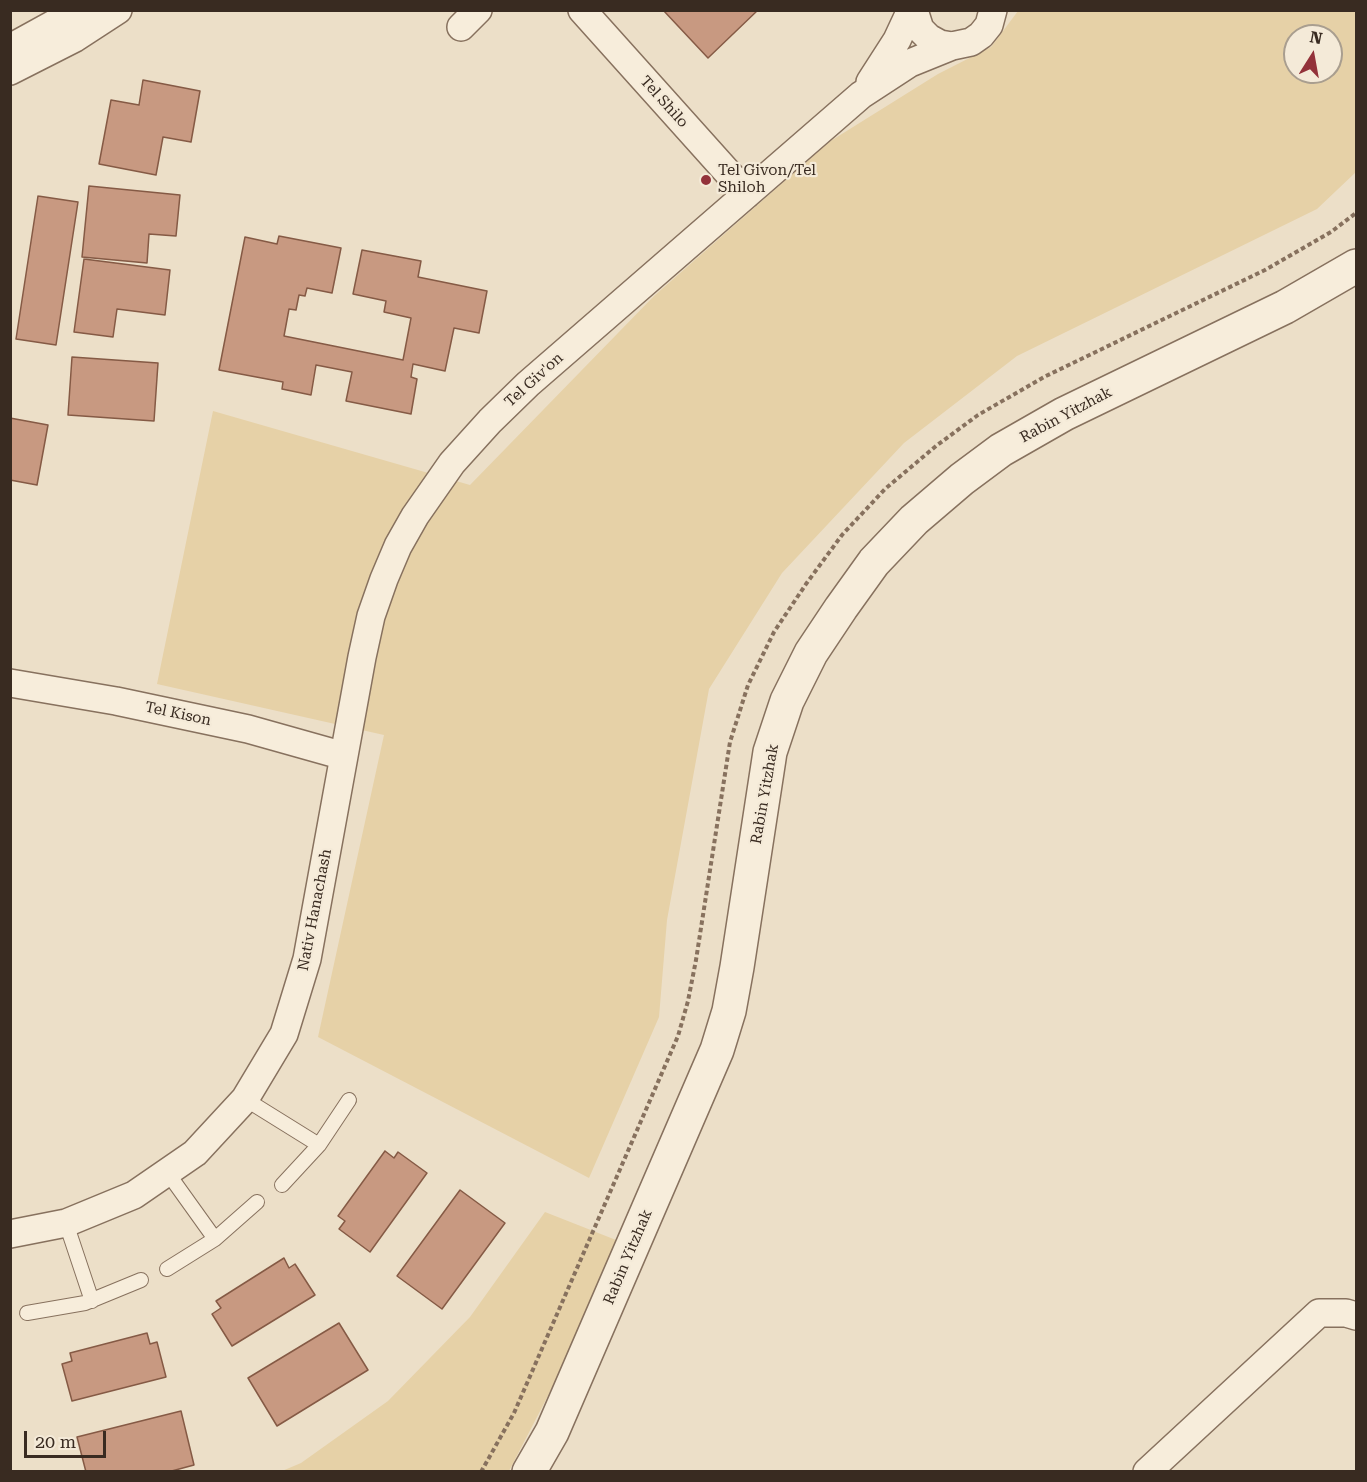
<!DOCTYPE html>
<style>
body{margin:0}
#map{position:relative;width:1367px;height:1482px;overflow:hidden;background:#ecdfc8;font-family:"Roboto Serif",serif}
canvas{display:block}
.frame{position:absolute;inset:0;border:12px solid #392b21;pointer-events:none}
.north{position:absolute;left:1283px;top:24px;width:60px;height:60px;box-sizing:border-box;background:#f4ead8;border:2px solid #a99e8f;border-radius:50%;rotate:11deg;font-size:16px;font-weight:700;line-height:24px;text-align:center;color:#392b21}
.north::after{content:'';display:block;margin:auto;width:21px;height:27px;background:#93323a;clip-path:polygon(50% 0,100% 100%,50% 72%,0 100%)}
.scale{position:absolute;left:24px;top:1431px;width:82px;height:27px;box-sizing:border-box;border:3px solid #392b21;border-top:0;padding-left:8px;font-size:18px;line-height:21px;white-space:nowrap;color:#392b21;-webkit-text-stroke:4px #f4ead8;paint-order:stroke}
</style>
<div id="map">
<canvas width="1367" height="1482"></canvas>
<div class="frame"></div>
<div class="north">N</div>
<div class="scale">20 m</div>
</div>
<script>
const ctx = document.querySelector('canvas').getContext('2d');
ctx.lineJoin = 'round';
function paint(path, color) { ctx.fillStyle = color; ctx.fill(path, 'evenodd'); }
const poly = rows => new Path2D(rows.map(r => 'M' + r).join(''));
function trace(path, color, width, dash) { ctx.strokeStyle = color; ctx.lineWidth = width; ctx.lineCap = dash ? 'butt' : 'round'; ctx.setLineDash(dash || []); ctx.stroke(path); }
function label(font, color, halo, rows, align = 'center') {
  ctx.font = font + ' "Roboto Serif",serif'; ctx.lineWidth = 4.5; ctx.setLineDash([]); ctx.textBaseline = 'middle'; ctx.strokeStyle = halo; ctx.fillStyle = color; for (const [text, x, y, turn = 0] of rows) {
    ctx.save(); ctx.translate(x, y); ctx.rotate((+turn || 0) * Math.PI / 180); ctx.textAlign = isNaN(turn) ? turn : align; if (halo) ctx.strokeText(text, 0, 0); ctx.fillText(text, 0, 0); ctx.restore();
  }
}
const sand = poly([
 [1018,11,1356,11,1356,172,1317,209,1017,356,904,443,782,573,709,689,667,920,659,1017,589,1178,318,1037,384,735,157,684,213,411,470,485,654,296,829,142,938,74,991,47],
 [1295,36,1331,36,1331,72,1295,72],
 [545,1212,616,1240,553,1386,509,1471,282,1471,301,1463,388,1401,470,1317]
]);
const building = poly([
 [663,10,758,10,708,58,663,10],
 [143,80,200,91,191,142,163,137,156,175,99,164,111,100,139,105,143,80],
 [89,186,180,195,176,236,149,234,147,263,82,257,89,186],
 [38,196,78,202,56,345,16,339,38,196],
 [279,236,341,248,332,293,307,288,305,296,299,295,296,310,289,309,284,336,403,360,411,318,384,312,386,301,353,294,362,250,421,261,418,277,487,291,479,333,454,328,445,371,413,364,411,377,417,379,411,414,346,401,352,372,316,365,311,395,282,389,283,382,219,370,245,237,277,244,279,236],
 [84,259,170,270,165,315,117,309,113,337,74,332,84,259],
 [72,357,158,363,154,421,68,415,72,357],
 [10,418,48,425,37,485,10,480,10,418],
 [385,1151,394,1158,398,1152,427,1173,370,1252,339,1229,345,1221,338,1216,385,1151],
 [460,1190,505,1223,442,1309,397,1276,460,1190],
 [284,1258,289,1268,295,1264,315,1295,232,1346,212,1314,221,1308,216,1301,284,1258],
 [339,1323,368,1370,277,1426,248,1378,339,1323],
 [147,1333,150,1344,157,1342,166,1377,72,1401,62,1364,72,1361,70,1353,147,1333],
 [181,1411,194,1465,168,1472,86,1472,77,1437,181,1411]
]);
const path = poly([
 [481,1472,514,1413,678,1036,688,1001,696,960,730,742,748,685,774,632,806,584,842,535,885,489,936,446,978,415,1044,377,1265,270,1331,232,1356,213]
]);
const service = poly([
 [245,1099,319,1145],
 [167,1172,215,1239],
 [282,1185,319,1145,349,1100],
 [66,1223,92,1301],
 [167,1269,215,1239,257,1202],
 [27,1313,85,1303,141,1280]
]);
const minor = poly([
 [582,10,747,194],
 [914,10,920,29,929,38,940,44,952,46,971,42,981,35,989,25,993,10],
 [461,27,478,10],
 [10,48,79,10],
 [10,71,75,38,118,10],
 [870,82,897,40,911,10],
 [10,683,116,701,248,729,344,756],
 [10,1234,66,1223,134,1195,195,1153,245,1099,284,1034,307,959,362,657,371,616,384,579,398,546,415,516,452,463,490,421,528,384,861,95,910,63,952,46],
 [1147,1472,1319,1313,1346,1313,1356,1316]
]);
const tertiary = poly([
 [529,1472,552,1432,717,1050,729,1011,737,967,770,752,787,701,811,653,841,608,874,562,914,520,962,479,1001,450,1064,414,1285,307,1356,266]
]);
const markers = [
 [706,180,6,"#93323a"]
];
const streetNames = [
 ["Tel Shilo",664,102,48],
 ["Tel Giv'on",534,380,-42],
 ["Rabin Yitzhak",1066,415,-28],
 ["Tel Kison",178,714,12],
 ["Rabin Yitzhak",765,794,-80],
 ["Nativ Hanachash",315,910,-79],
 ["Rabin Yitzhak",628,1257,-67]
];
const poiNames = [
 ["Tel Givon/Tel",718,171],
 ["Shiloh",718,188]
];
paint(sand, '#e6d1a7');
paint(building, '#c89981');
trace(building, '#855a45', 1.5);
trace(service, '#87715e', 16);
trace(minor, '#87715e', 30);
trace(tertiary, '#87715e', 36);
trace(path, '#87715e', 4, [4.5, 3]);
trace(service, '#f7eddb', 14);
trace(minor, '#f7eddb', 27);
trace(tertiary, '#f7eddb', 33);
for (const [x, y, r, color] of markers) { const dot = new Path2D(); dot.arc(x, y, r, 0, 2 * Math.PI); ctx.fillStyle = color; ctx.fill(dot); trace(dot, '#f4ead8', 2); }
label('15px', '#392b21', '#f4ead8', streetNames);
label('15px', '#392b21', '#f4ead8', poiNames, 'left');
</script>
